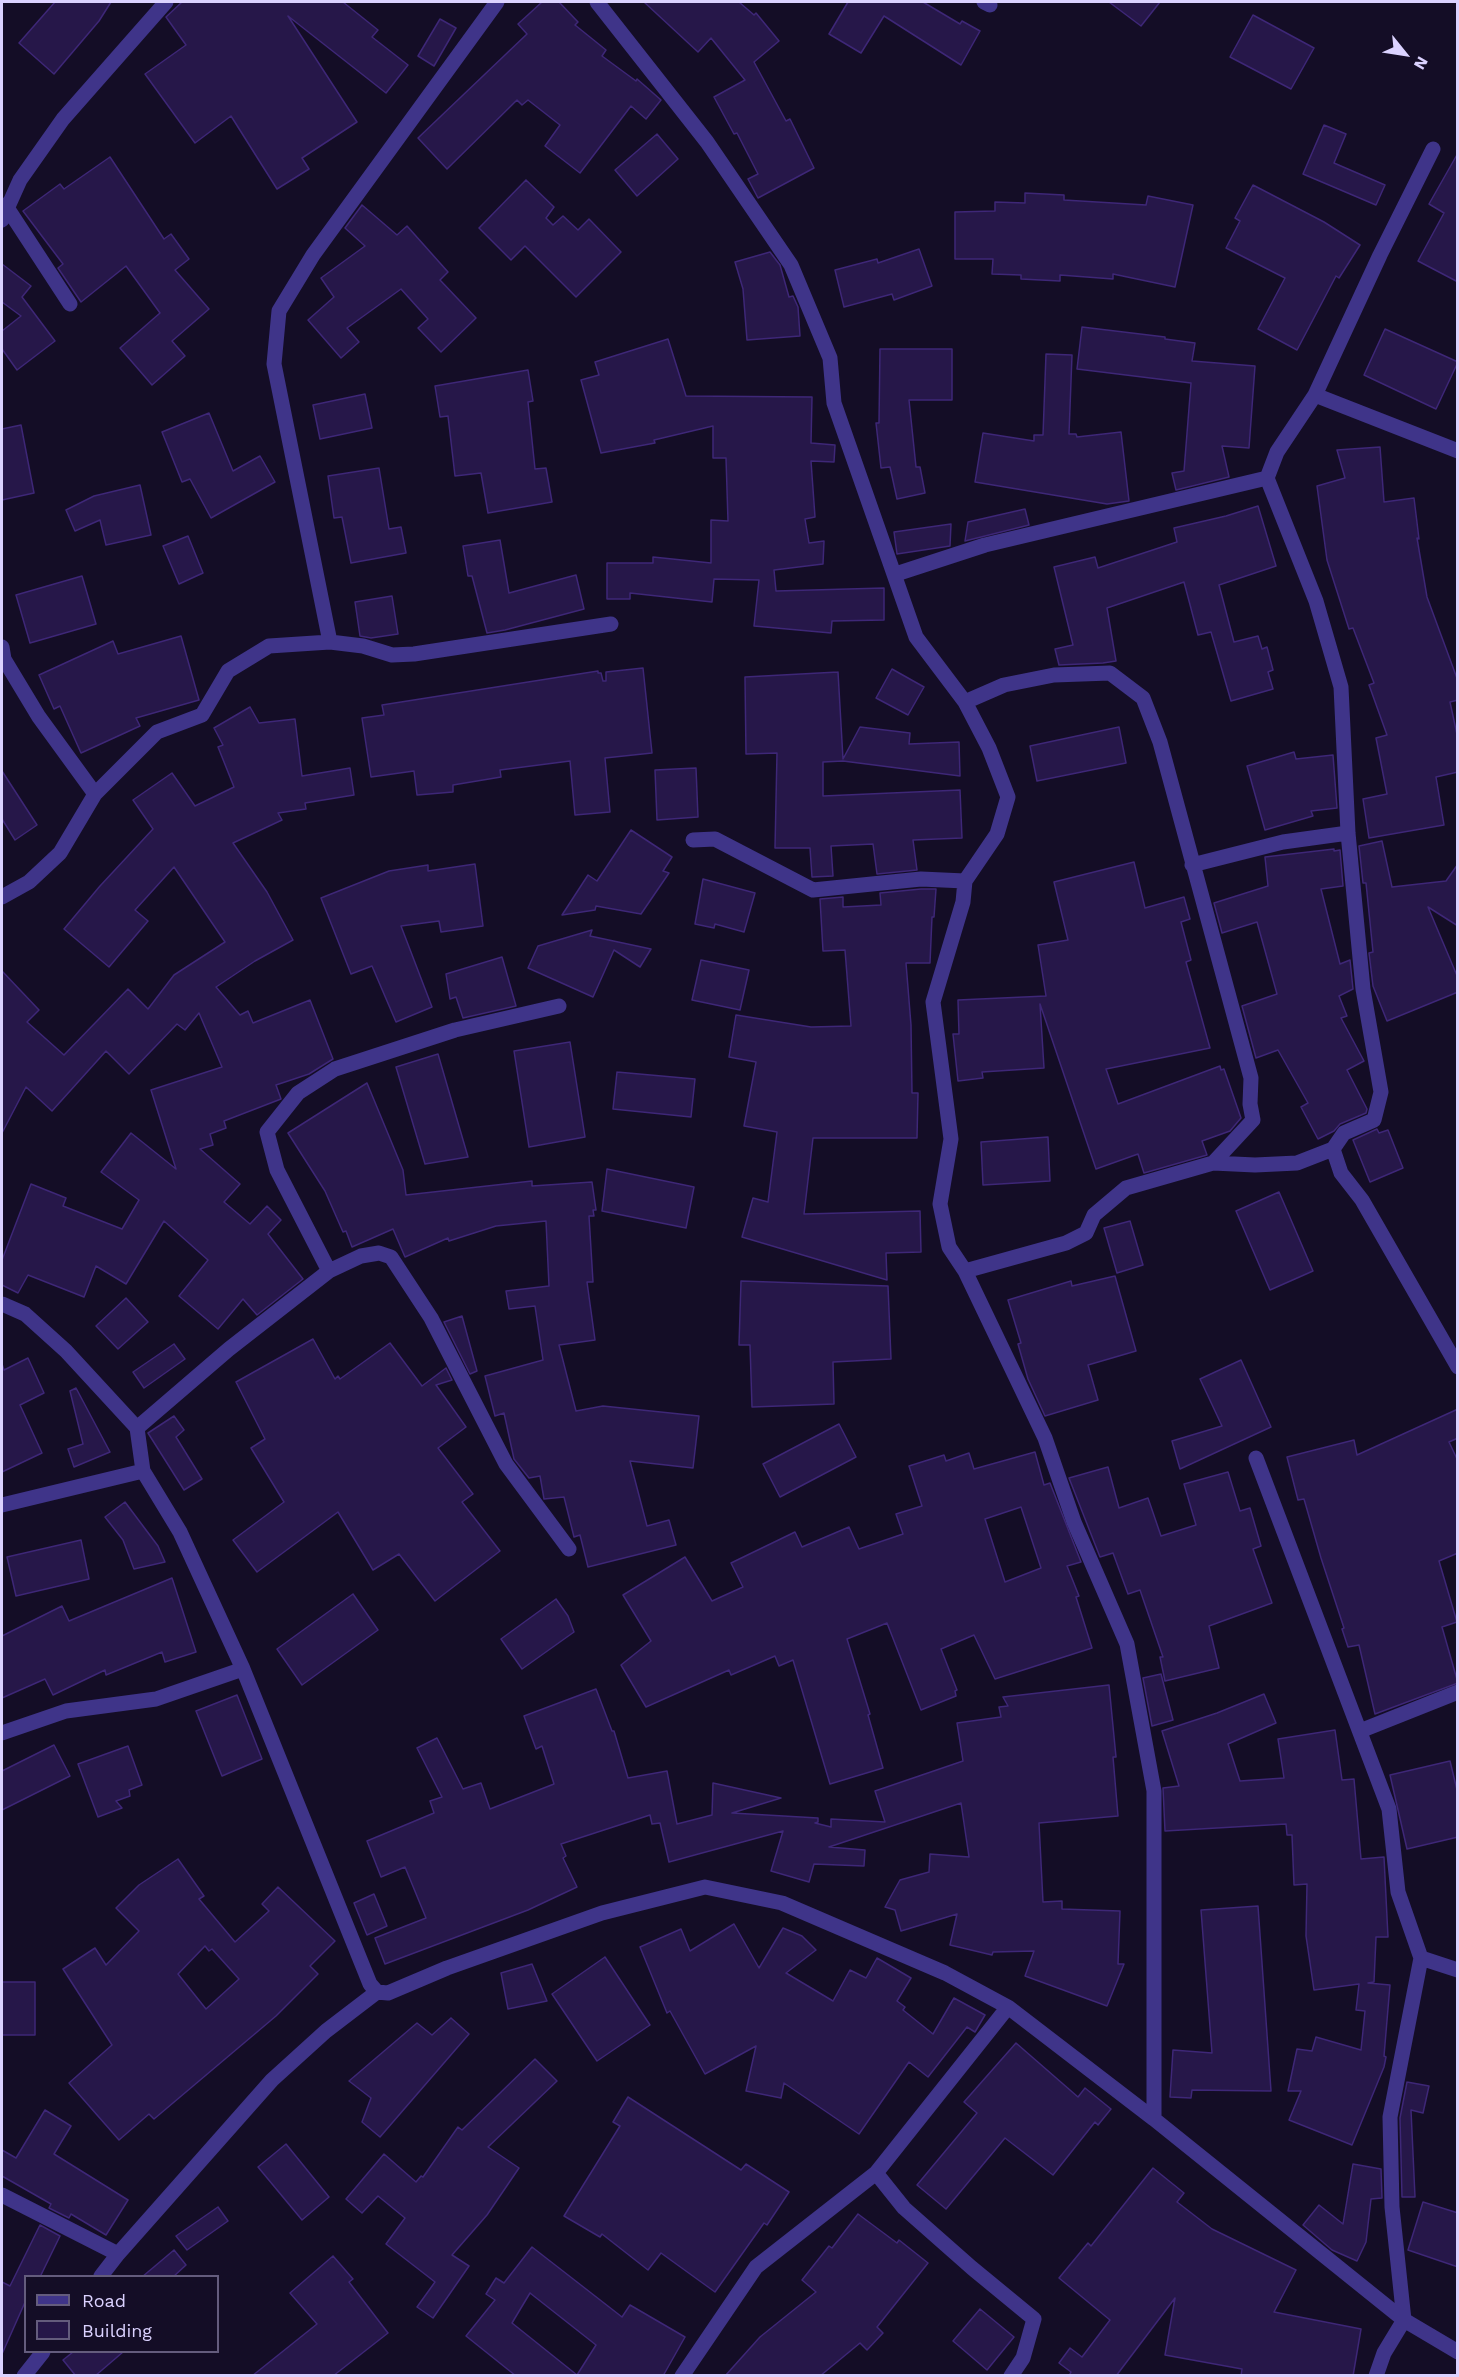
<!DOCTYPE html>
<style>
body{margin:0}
#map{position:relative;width:1459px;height:2377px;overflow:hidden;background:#140d26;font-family:"Work Sans",sans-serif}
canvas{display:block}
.frame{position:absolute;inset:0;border:3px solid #dbd2ff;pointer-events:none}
.legend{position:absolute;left:24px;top:2275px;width:195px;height:78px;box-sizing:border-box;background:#140d26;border:2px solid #645c7d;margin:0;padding:8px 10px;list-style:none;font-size:18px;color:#dbd2ff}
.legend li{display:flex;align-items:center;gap:12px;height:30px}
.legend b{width:30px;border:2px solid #645c7d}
.north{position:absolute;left:1375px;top:24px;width:60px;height:60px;-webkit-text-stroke:4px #140d26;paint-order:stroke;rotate:120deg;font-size:16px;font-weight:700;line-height:24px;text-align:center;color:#dbd2ff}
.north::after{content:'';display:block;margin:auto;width:21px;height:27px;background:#dbd2ff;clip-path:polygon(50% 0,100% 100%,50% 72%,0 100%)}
</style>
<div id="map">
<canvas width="1459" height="2377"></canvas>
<div class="frame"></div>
<ul class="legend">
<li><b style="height:8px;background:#3f3489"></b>Road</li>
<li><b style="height:16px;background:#261749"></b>Building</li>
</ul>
<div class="north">N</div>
</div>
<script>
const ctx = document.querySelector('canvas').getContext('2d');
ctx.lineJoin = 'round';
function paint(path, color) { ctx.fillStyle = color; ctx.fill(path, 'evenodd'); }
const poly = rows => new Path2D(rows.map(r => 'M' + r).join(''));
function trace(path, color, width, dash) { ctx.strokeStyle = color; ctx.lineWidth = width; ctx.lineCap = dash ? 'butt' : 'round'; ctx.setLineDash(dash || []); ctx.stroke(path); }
const building = poly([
 [55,2,111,2,99,21,54,74,19,43,55,2],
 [182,2,343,2,378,30,372,37,408,65,386,93,288,16,357,122,302,158,309,169,277,189,231,116,195,143,145,74,186,45,166,17,182,2],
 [542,2,559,2,578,22,575,25,606,50,602,56,636,81,637,79,661,100,646,119,631,106,580,173,545,146,560,125,528,100,522,105,517,100,447,169,418,138,527,34,518,24,542,2],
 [644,2,739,2,754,15,756,13,779,41,754,62,786,121,790,119,814,168,758,198,748,179,758,174,737,133,734,134,714,97,745,80,711,38,698,52,644,2],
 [848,2,923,2,960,24,962,21,980,31,961,65,884,16,861,53,829,34,848,2],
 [1109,2,1160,2,1141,26,1109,2],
 [1253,15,1314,48,1291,89,1230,57,1253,15],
 [440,19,456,28,434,66,418,56,440,19],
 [1324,125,1346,134,1334,163,1385,185,1376,205,1303,174,1324,125],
 [657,134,678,159,637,196,615,170,657,134],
 [1458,153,1458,282,1418,261,1444,213,1429,204,1458,153],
 [110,157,164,239,171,234,189,259,175,270,209,309,172,341,185,356,152,385,120,348,160,313,126,266,81,302,58,268,63,264,23,211,60,184,64,189,110,157],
 [526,180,554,207,546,218,553,225,563,216,578,230,589,219,621,252,576,297,525,246,511,260,479,228,526,180],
 [1253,185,1324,222,1360,245,1339,278,1336,276,1297,350,1258,329,1285,278,1226,248,1240,221,1235,218,1253,185],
 [1025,193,1064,195,1064,200,1146,205,1148,196,1193,205,1175,287,1113,274,1113,279,1060,275,1060,281,1021,279,1021,275,992,274,993,259,955,259,955,212,995,211,995,202,1025,203,1025,193],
 [362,205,397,235,407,226,448,272,440,280,476,318,441,352,418,328,428,319,401,289,347,328,359,342,341,358,308,320,334,297,321,278,365,246,345,228,362,205],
 [919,249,932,286,894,300,892,294,844,307,835,270,877,259,878,263,919,249],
 [770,252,780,265,789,297,793,296,798,307,800,336,747,340,743,289,735,262,770,252],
 [2,264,31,286,22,297,55,341,17,370,2,349,2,331,21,316,2,302,2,264],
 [1082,327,1165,337,1165,339,1195,343,1192,361,1255,366,1249,448,1222,446,1229,477,1176,490,1172,473,1184,471,1191,383,1077,369,1082,327],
 [1385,329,1458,362,1436,409,1364,375,1385,329],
 [668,339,686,396,812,397,811,443,835,445,834,462,811,461,815,517,805,519,809,543,824,541,823,564,774,570,776,591,884,588,884,620,832,621,831,633,754,626,759,580,714,579,712,602,630,593,630,599,607,599,607,563,653,563,653,557,711,563,711,520,728,521,726,458,713,458,713,426,654,440,655,443,601,453,581,380,599,375,595,362,668,339],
 [880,349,952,349,952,400,909,400,916,467,920,467,925,493,897,499,890,467,881,468,876,423,879,423,880,349],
 [1046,354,1072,355,1069,434,1076,434,1077,437,1121,432,1129,501,1107,504,975,482,983,433,1034,441,1034,435,1043,435,1046,354],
 [528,370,533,401,528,402,535,469,546,468,552,502,488,513,481,473,455,476,448,416,440,417,435,386,528,370],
 [365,394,372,428,320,439,313,405,365,394],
 [209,413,233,471,260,456,275,482,211,518,190,479,182,482,162,432,209,413],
 [21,425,34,493,2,500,2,429,21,425],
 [1380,447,1384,502,1414,498,1419,539,1417,538,1427,597,1458,681,1458,700,1450,702,1458,739,1458,772,1436,777,1444,825,1369,838,1363,799,1387,794,1376,738,1387,735,1369,685,1374,683,1353,628,1349,629,1327,560,1317,486,1345,478,1337,450,1380,447],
 [379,468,389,529,401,527,406,553,351,563,342,517,334,518,328,476,379,468],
 [140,485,151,535,106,545,100,520,75,531,66,510,94,496,140,485],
 [1258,506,1276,566,1219,585,1234,642,1258,636,1262,649,1267,647,1273,670,1268,672,1273,689,1231,701,1211,632,1198,635,1184,582,1107,608,1116,661,1103,663,1059,665,1055,649,1073,645,1054,567,1095,557,1098,568,1177,542,1174,528,1226,516,1258,506],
 [1025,509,1029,525,965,541,968,522,1025,509],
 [951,524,950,546,897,554,894,532,951,524],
 [188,536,203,573,179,584,163,546,188,536],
 [500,540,509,593,576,575,584,609,505,630,487,633,472,576,468,576,463,546,500,540],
 [82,576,96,624,30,643,16,595,82,576],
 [392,596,398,634,371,638,360,636,355,602,392,596],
 [181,636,199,700,136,718,140,726,81,753,60,706,54,709,39,675,113,641,118,654,181,636],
 [643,668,652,753,605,758,610,812,575,815,570,761,500,770,501,777,453,785,453,792,417,795,414,771,371,777,362,718,384,715,382,705,598,671,598,673,601,673,603,681,606,681,606,672,643,668],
 [892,669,924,687,908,715,876,698,892,669],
 [838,672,843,759,860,727,910,733,909,744,959,742,960,776,843,761,823,762,823,796,960,790,962,838,913,840,917,870,877,874,873,844,831,846,833,876,812,877,810,848,775,848,777,753,746,754,745,677,838,672],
 [250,707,259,723,295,719,302,776,350,768,354,795,305,803,306,809,278,813,282,820,233,843,267,892,293,940,255,961,216,987,240,1015,248,1011,253,1023,310,1000,333,1059,309,1074,276,1085,281,1099,224,1121,226,1128,210,1134,213,1145,200,1149,240,1184,224,1202,250,1224,267,1206,281,1220,268,1234,303,1279,257,1315,243,1299,218,1329,179,1296,208,1260,164,1221,126,1284,96,1266,84,1297,28,1275,18,1293,2,1285,2,1260,31,1184,66,1198,63,1206,122,1229,139,1200,101,1172,131,1133,176,1169,151,1090,222,1067,199,1013,185,1030,177,1024,129,1074,106,1051,52,1111,26,1087,2,1133,2,971,39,1010,27,1022,64,1055,128,989,148,1009,174,975,225,942,174,867,135,910,148,921,109,967,64,929,100,886,153,829,133,800,172,773,195,806,234,787,218,747,223,745,214,728,250,707],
 [1119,727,1126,763,1037,781,1030,746,1119,727],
 [1294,752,1296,759,1333,755,1337,808,1311,811,1313,816,1265,830,1247,766,1294,752],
 [696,768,698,817,657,820,655,770,696,768],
 [2,771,37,825,15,840,2,819,2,771],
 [631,830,672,857,663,871,669,873,641,914,596,906,595,910,562,915,588,875,597,881,631,830],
 [1382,841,1392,887,1446,881,1458,864,1458,926,1428,907,1458,978,1458,992,1387,1021,1373,986,1369,953,1373,952,1366,883,1363,883,1359,846,1382,841],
 [1334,849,1334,851,1340,850,1343,886,1321,889,1340,964,1350,960,1353,989,1339,996,1347,1016,1341,1018,1364,1061,1347,1070,1367,1109,1366,1113,1340,1124,1334,1131,1318,1139,1301,1107,1308,1103,1278,1050,1256,1058,1242,1006,1277,994,1257,922,1222,933,1214,903,1268,886,1265,857,1334,849],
 [1134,862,1145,908,1184,897,1190,919,1181,922,1191,960,1186,962,1210,1048,1106,1069,1118,1104,1220,1066,1221,1070,1224,1069,1241,1118,1230,1131,1202,1141,1207,1155,1144,1173,1138,1154,1096,1169,1040,1004,1044,1068,982,1072,983,1078,958,1081,953,1034,959,1034,958,1000,1046,996,1038,945,1068,940,1054,882,1134,862],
 [475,864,483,926,441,932,439,921,401,926,432,1007,396,1022,372,966,351,974,321,898,389,871,428,865,428,871,475,864],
 [703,879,755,893,744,932,715,924,714,928,695,924,703,879],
 [921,889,936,889,934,917,932,917,930,963,906,963,911,1025,912,1093,918,1093,917,1138,813,1138,804,1214,920,1211,921,1252,886,1253,887,1280,742,1237,753,1198,768,1202,777,1132,744,1126,756,1062,729,1057,736,1015,811,1027,851,1026,845,950,823,951,820,899,843,897,843,907,881,905,880,893,921,889],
 [592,930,590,936,651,949,640,967,614,950,593,997,528,968,538,946,592,930],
 [502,957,516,1006,463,1018,456,997,450,999,446,974,502,957],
 [701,960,749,970,740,1010,692,1000,701,960],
 [570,1042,585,1137,529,1147,514,1051,570,1042],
 [438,1054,468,1157,425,1164,396,1067,438,1054],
 [617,1072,695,1079,691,1117,613,1109,617,1072],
 [367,1083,403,1170,406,1195,532,1181,532,1186,592,1182,596,1210,593,1210,594,1216,589,1216,593,1282,587,1282,595,1340,559,1345,576,1411,603,1406,699,1416,693,1468,630,1461,647,1526,669,1520,676,1545,588,1567,580,1535,574,1537,564,1497,544,1499,540,1476,529,1478,514,1459,504,1413,495,1416,485,1376,543,1360,535,1306,509,1309,506,1291,549,1286,546,1221,496,1226,449,1241,448,1238,405,1257,393,1229,352,1247,346,1231,343,1232,325,1191,288,1133,367,1083],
 [1377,1129,1379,1133,1388,1130,1403,1168,1370,1182,1353,1140,1377,1129],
 [1048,1137,1050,1181,983,1185,981,1142,1048,1137],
 [607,1169,694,1187,686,1228,602,1211,607,1169],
 [1279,1192,1313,1271,1270,1290,1236,1211,1279,1192],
 [1130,1221,1143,1265,1117,1273,1104,1228,1130,1221],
 [1115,1276,1136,1351,1088,1365,1098,1400,1045,1416,1028,1379,1018,1344,1021,1343,1008,1300,1071,1281,1072,1286,1115,1276],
 [741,1281,888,1286,891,1359,833,1362,834,1404,752,1407,750,1345,739,1345,741,1281],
 [126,1298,148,1322,118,1349,96,1326,126,1298],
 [462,1316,477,1371,470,1374,444,1322,462,1316],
 [313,1339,335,1379,338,1376,340,1379,390,1343,422,1386,446,1368,452,1380,436,1385,466,1427,438,1448,473,1494,462,1502,500,1551,435,1601,399,1554,373,1570,338,1512,257,1572,233,1540,284,1502,251,1448,265,1439,236,1382,313,1339],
 [174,1344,185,1359,144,1388,133,1372,174,1344],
 [28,1358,44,1393,20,1405,42,1453,2,1472,2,1364,4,1370,28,1358],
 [1241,1360,1271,1427,1180,1469,1172,1441,1222,1426,1200,1379,1241,1360],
 [76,1388,110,1452,74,1467,68,1449,83,1444,70,1391,76,1388],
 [1458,1409,1458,1438,1449,1442,1458,1461,1458,1553,1439,1561,1457,1622,1442,1627,1458,1683,1375,1714,1359,1645,1348,1647,1342,1629,1344,1628,1321,1558,1304,1499,1298,1500,1287,1457,1354,1440,1357,1455,1458,1409],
 [174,1416,184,1430,176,1437,202,1479,184,1490,148,1433,174,1416],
 [839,1424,856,1457,780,1497,763,1464,839,1424],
 [1035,1452,1044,1485,1050,1483,1081,1562,1067,1566,1079,1596,1076,1597,1092,1648,995,1679,974,1635,941,1649,957,1690,955,1691,956,1696,921,1710,887,1623,847,1639,870,1714,868,1715,883,1768,830,1784,793,1660,779,1666,775,1656,731,1675,729,1670,646,1707,621,1665,651,1641,623,1595,685,1557,712,1601,743,1587,731,1563,795,1532,802,1547,849,1527,859,1549,903,1534,896,1514,922,1506,909,1466,944,1455,946,1461,969,1453,974,1469,1035,1452],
 [1021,1507,1041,1568,1005,1582,985,1519,1021,1507],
 [1108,1467,1119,1508,1148,1498,1161,1536,1196,1525,1184,1484,1228,1472,1240,1511,1250,1508,1261,1546,1253,1549,1272,1603,1209,1626,1219,1668,1165,1681,1160,1657,1163,1657,1140,1590,1128,1594,1113,1553,1100,1557,1069,1478,1108,1467],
 [125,1502,158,1546,165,1562,134,1569,123,1540,105,1517,125,1502],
 [81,1540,89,1579,16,1596,7,1557,81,1540],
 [172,1578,196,1652,165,1662,162,1652,106,1675,105,1670,53,1695,45,1679,2,1698,2,1636,62,1606,69,1621,172,1578],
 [353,1594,378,1630,302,1685,277,1649,353,1594],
 [556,1599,568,1616,574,1632,522,1669,501,1639,556,1599],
 [1161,1674,1173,1720,1152,1726,1143,1678,1161,1674],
 [1109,1685,1116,1757,1113,1757,1118,1816,1039,1823,1043,1902,1062,1901,1062,1909,1120,1911,1118,1964,1124,1964,1107,2006,1025,1976,1034,1951,993,1952,992,1955,950,1945,957,1914,901,1931,895,1910,885,1907,900,1880,929,1872,930,1854,969,1857,961,1803,829,1847,865,1850,864,1866,814,1864,809,1882,771,1871,783,1831,669,1862,660,1823,652,1824,650,1815,561,1844,566,1856,563,1858,577,1887,528,1910,385,1964,375,1938,426,1918,405,1867,381,1877,367,1841,434,1813,430,1801,442,1797,417,1748,437,1738,463,1789,481,1783,490,1809,554,1784,542,1746,536,1749,524,1716,596,1689,612,1731,614,1731,628,1778,667,1771,677,1824,712,1815,713,1783,781,1798,732,1813,818,1818,818,1822,815,1823,831,1827,831,1819,885,1822,875,1791,963,1761,957,1723,1001,1717,999,1707,1008,1706,1003,1697,1109,1685],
 [1264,1694,1276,1723,1228,1744,1240,1781,1284,1778,1278,1739,1335,1730,1342,1780,1354,1779,1361,1859,1384,1857,1388,1937,1376,1937,1374,1982,1368,1983,1390,1985,1384,2056,1386,2057,1384,2067,1352,2145,1289,2120,1301,2091,1288,2091,1297,2049,1312,2051,1316,2037,1361,2050,1365,2011,1356,2010,1359,1984,1314,1990,1306,1936,1307,1884,1294,1885,1292,1835,1287,1835,1286,1824,1165,1831,1163,1788,1179,1786,1162,1731,1217,1713,1264,1694],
 [237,1695,262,1759,222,1776,196,1711,237,1695],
 [54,1745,70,1776,2,1810,2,1771,54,1745],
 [128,1746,142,1785,129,1790,130,1796,116,1801,122,1808,98,1817,78,1764,128,1746],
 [1450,1761,1458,1794,1458,1837,1407,1849,1390,1775,1450,1761],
 [178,1859,204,1896,199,1899,235,1942,269,1911,262,1904,278,1887,335,1941,310,1966,318,1974,276,2016,154,2119,149,2114,119,2140,69,2083,112,2045,63,1969,95,1948,106,1965,139,1931,116,1908,139,1885,178,1859],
 [205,1946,209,1951,212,1949,239,1979,206,2009,178,1974,205,1946],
 [374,1894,387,1926,367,1935,354,1903,374,1894],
 [1258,1906,1271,2091,1192,2090,1191,2098,1170,2097,1173,2050,1212,2053,1201,1910,1258,1906],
 [734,1924,759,1968,783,1928,802,1936,816,1950,786,1973,833,2001,850,1970,866,1978,877,1958,911,1978,897,2001,905,2007,903,2010,933,2034,954,1998,985,2015,975,2032,967,2027,928,2077,909,2062,859,2134,784,2083,781,2098,746,2091,756,2046,705,2074,670,2011,667,2013,640,1947,681,1929,690,1951,734,1924],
 [605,1957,650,2025,597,2061,552,1994,605,1957],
 [532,1964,547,2001,508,2009,501,1973,532,1964],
 [2,1982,35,1982,35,2035,2,2035,2,1982],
 [451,2018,469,2034,380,2137,362,2122,371,2098,349,2081,417,2023,432,2035,451,2018],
 [1016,2043,1078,2097,1085,2088,1111,2109,1098,2125,1095,2122,1053,2175,1005,2138,946,2209,917,2185,977,2113,964,2102,1016,2043],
 [535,2059,557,2081,488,2147,519,2168,487,2215,452,2255,469,2266,433,2318,417,2307,435,2282,386,2244,405,2218,378,2196,362,2213,346,2199,384,2154,416,2182,421,2176,423,2177,458,2127,462,2130,535,2059],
 [1407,2082,1429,2086,1423,2113,1411,2110,1415,2197,1402,2197,1400,2118,1407,2082],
 [628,2097,741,2170,746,2164,789,2192,767,2225,764,2223,715,2292,661,2253,648,2270,602,2234,600,2237,564,2216,620,2126,613,2122,628,2097],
 [45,2110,71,2126,54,2154,128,2200,106,2235,71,2214,69,2218,49,2208,51,2204,2,2176,2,2150,16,2158,45,2110],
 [286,2144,329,2197,302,2220,258,2167,286,2144],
 [1353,2164,1381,2169,1382,2198,1371,2199,1366,2242,1357,2261,1332,2250,1303,2225,1319,2205,1343,2224,1353,2164],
 [1153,2168,1184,2193,1177,2202,1212,2229,1296,2270,1274,2312,1361,2329,1353,2376,1241,2376,1242,2369,1165,2355,1175,2298,1116,2376,1069,2376,1071,2372,1059,2363,1070,2348,1082,2357,1110,2320,1059,2278,1088,2243,1091,2246,1153,2168],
 [1423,2202,1458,2213,1458,2267,1408,2250,1423,2202],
 [218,2207,228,2221,187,2250,176,2236,218,2207],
 [858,2214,897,2243,899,2240,928,2263,877,2327,883,2333,867,2350,860,2343,820,2376,725,2376,760,2337,816,2292,802,2280,829,2246,832,2248,858,2214],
 [40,2225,60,2236,40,2277,26,2277,26,2300,2,2354,2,2282,10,2286,40,2225],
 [532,2247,622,2317,630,2305,685,2337,663,2376,516,2376,466,2336,495,2300,486,2294,496,2278,504,2283,532,2247],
 [530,2293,596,2345,577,2375,512,2323,530,2293],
 [174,2250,186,2265,173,2277,142,2277,174,2250],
 [333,2256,353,2279,349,2282,388,2333,333,2376,252,2376,317,2324,290,2293,333,2256],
 [980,2309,1014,2337,987,2370,953,2341,980,2309],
 [73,2352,123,2352,95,2376,76,2376,63,2360,73,2352]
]);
const street = poly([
 [597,2,707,142,791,265,830,358,834,403,916,637,965,702,989,748,1008,797,997,834,965,881,963,902,933,1002,951,1139,940,1204,949,1247,965,1271,1045,1438,1074,1522,1127,1644,1154,1791,1154,2119],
 [984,2,990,5],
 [2,205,8,209,70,304],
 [2,220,20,180,63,119,166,2],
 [1315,395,1458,451],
 [896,574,985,545,1267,478],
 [330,642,274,364,279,311,313,255,497,2],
 [2,647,4,659,39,717,95,794],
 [965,702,1004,685,1054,675,1110,673,1143,698,1160,742,1251,1078,1250,1104,1253,1120,1213,1163],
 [693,840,715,839,813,890,921,879,965,881],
 [1192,865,1283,842,1348,833],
 [2,897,29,882,60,853,95,794,157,732,202,715,228,671,269,646,330,642,363,646,392,655,414,654,611,624],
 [1333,1149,1341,1173,1362,1200,1458,1367],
 [329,1271,277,1170,267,1132,298,1093,335,1069,455,1030,559,1006],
 [965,1271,1066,1243,1086,1233,1094,1215,1126,1188,1213,1163,1255,1165,1297,1163,1333,1149,1344,1133,1374,1120,1381,1092,1363,989,1348,833,1341,687,1316,601,1267,478,1277,452,1315,395,1380,255,1433,149],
 [2,1304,25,1314,66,1351,137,1428,143,1471,180,1532,243,1669,370,1984,377,1992,388,1993,447,1968,602,1913,705,1887,782,1903,945,1973,1008,2007,1154,2119,1404,2320,1458,2352],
 [137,1428,229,1349,329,1271,361,1256,379,1253,391,1257,431,1318,506,1464,569,1549],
 [1256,1458,1389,1809,1398,1892,1421,1958,1390,2117,1392,2207,1404,2320,1384,2353,1376,2376],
 [2,1505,143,1471],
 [1360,1731,1458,1692],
 [2,1733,66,1711,156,1699,243,1669],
 [1421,1958,1458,1970],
 [876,2173,904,2208,972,2268,1034,2319,1023,2358,1011,2376],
 [2,2195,118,2254],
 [101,2276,118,2254,272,2080,326,2031,377,1992],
 [24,2376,43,2352],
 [682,2376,756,2267,876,2173,1008,2007]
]);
paint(building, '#261749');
trace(building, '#3e2777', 1.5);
trace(street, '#3f3489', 15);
</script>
